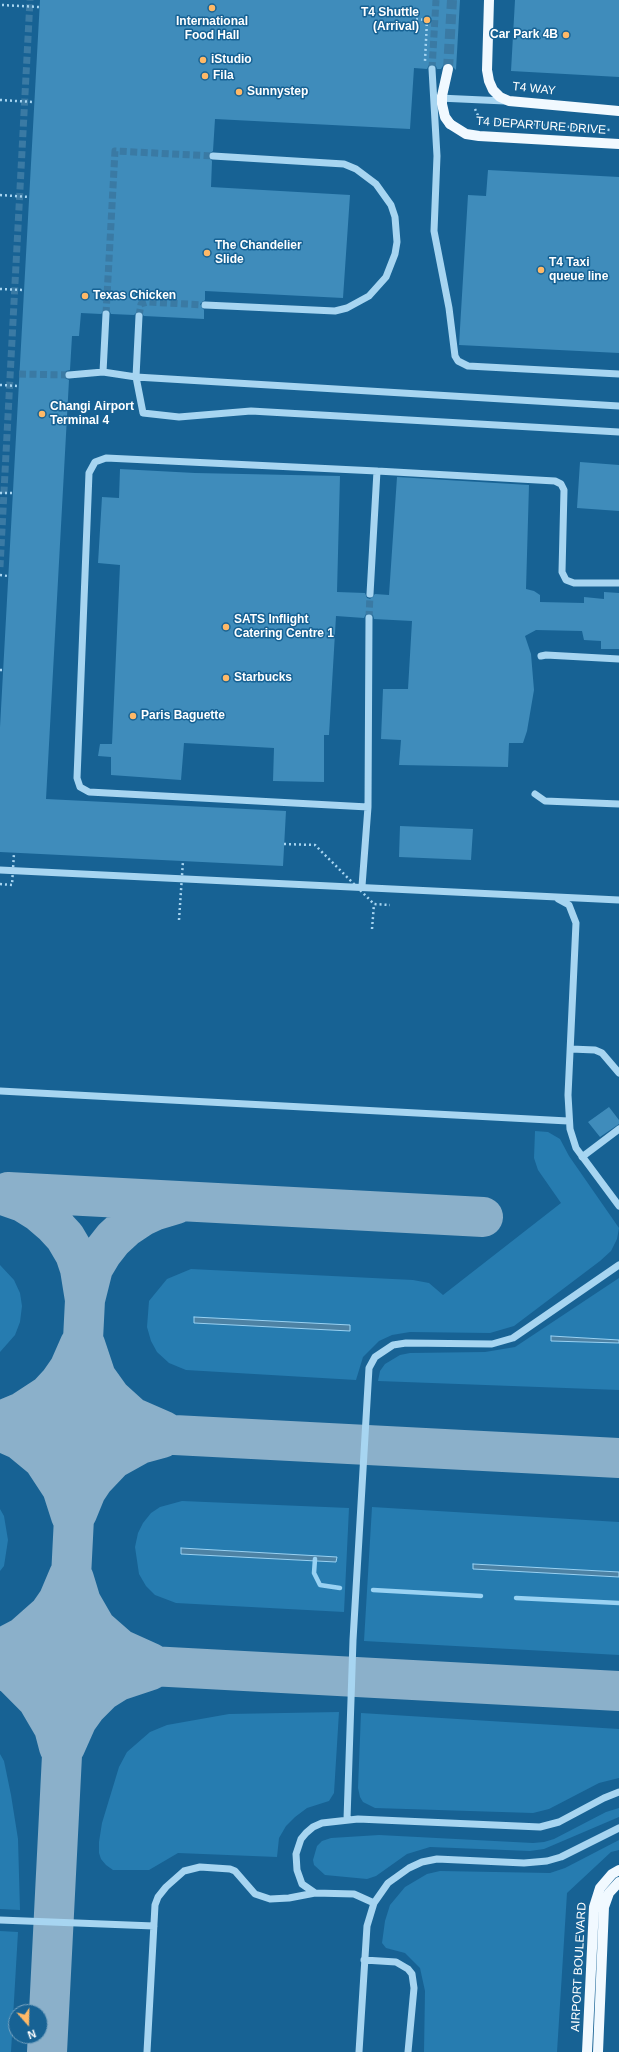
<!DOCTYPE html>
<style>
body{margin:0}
#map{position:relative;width:619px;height:2052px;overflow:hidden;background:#176294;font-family:Helvetica,sans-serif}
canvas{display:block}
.north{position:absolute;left:8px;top:2004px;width:40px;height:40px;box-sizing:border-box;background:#176294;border:1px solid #74a1bf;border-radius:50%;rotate:160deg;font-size:11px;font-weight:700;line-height:16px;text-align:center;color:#fff}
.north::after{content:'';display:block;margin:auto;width:14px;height:18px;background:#ffb967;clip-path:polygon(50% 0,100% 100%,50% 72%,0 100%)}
</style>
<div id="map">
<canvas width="619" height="2052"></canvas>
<div class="north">N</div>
</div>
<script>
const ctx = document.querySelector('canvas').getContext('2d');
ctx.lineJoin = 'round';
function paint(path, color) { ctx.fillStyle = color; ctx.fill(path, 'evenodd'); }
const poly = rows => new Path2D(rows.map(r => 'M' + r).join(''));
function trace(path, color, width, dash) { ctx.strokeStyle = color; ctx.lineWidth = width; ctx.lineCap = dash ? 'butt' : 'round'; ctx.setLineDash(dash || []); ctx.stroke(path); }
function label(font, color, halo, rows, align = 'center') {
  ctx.font = font + ' Helvetica,sans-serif'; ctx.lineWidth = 3; ctx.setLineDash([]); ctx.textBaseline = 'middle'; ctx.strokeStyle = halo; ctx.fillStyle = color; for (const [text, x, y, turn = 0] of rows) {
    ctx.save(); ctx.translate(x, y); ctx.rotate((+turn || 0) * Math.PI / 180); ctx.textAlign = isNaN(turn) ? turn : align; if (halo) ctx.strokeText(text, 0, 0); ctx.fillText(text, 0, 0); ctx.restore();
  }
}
const green = poly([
 [535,1131,548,1132,560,1139,569,1156,619,1228,617,1239,611,1251,600,1261,514,1326,490,1333,410,1332,392,1335,379,1341,363,1357,356,1380,186,1370,169,1363,157,1352,151,1341,147,1327,149,1301,167,1279,191,1269,413,1280,429,1283,443,1295,561,1203,538,1170,534,1158],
 [194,1317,350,1326,349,1331,194,1323],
 [0,1265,14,1280,20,1293,22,1306,20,1322,15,1335,0,1352],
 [619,1278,619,1340,552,1336,551,1341,619,1343,619,1390,378,1381,380,1371,385,1364,400,1355,410,1353,485,1352,515,1347],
 [182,1501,349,1508,344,1612,176,1603,155,1595,146,1586,139,1574,135,1547,138,1533,143,1523,151,1513,160,1507],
 [181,1548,337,1557,336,1562,181,1554],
 [372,1507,619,1522,619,1572,473,1564,473,1569,619,1577,619,1655,364,1641],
 [0,1509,4,1516,8,1540,4,1566,0,1571],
 [339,1712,334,1793,329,1801,307,1808,295,1817,286,1826,279,1838,277,1857,178,1853,149,1870,113,1870,106,1865,101,1859,99,1853,99,1842,102,1823,119,1767,127,1752,150,1732,167,1725,229,1714],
 [361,1713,619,1729,619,1778,599,1783,549,1809,533,1813,375,1808,363,1802,360,1797,358,1788],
 [0,1754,4,1761,11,1795,18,1839,20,1910,0,1909],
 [619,1808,619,1817,544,1849,530,1851,430,1847,407,1854,376,1876,367,1879,325,1875,314,1865,313,1860,317,1846,322,1841,331,1838,379,1835,533,1843,544,1842,554,1839,606,1812],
 [619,1840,619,1850,611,1852,567,1893,557,2052,424,2052,425,1991,420,1968,405,1953,386,1948,382,1943,385,1921,390,1905,405,1887,427,1874,440,1871,550,1873,565,1868],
 [0,1931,18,1932,11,2052,0,2052]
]);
const water = poly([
 [194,1317,350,1325,350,1331,194,1323,194,1317],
 [551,1336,619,1340,619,1343,551,1341,551,1336],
 [181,1548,337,1557,336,1562,181,1554,181,1548],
 [473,1564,619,1572,619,1577,473,1569,473,1564]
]);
const stream = poly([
 [315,1559,314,1573,320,1585,340,1588],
 [373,1590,481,1596],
 [516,1598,619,1603]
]);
const taxiway = poly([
 [8,1192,483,1217],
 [0,1194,23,1202,39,1212,53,1224,65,1237,75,1254,80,1269,85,1300,47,2052],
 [85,1300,93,1268,102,1253,113,1239,126,1227,141,1217,156,1210,176,1204],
 [85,1344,96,1377,111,1398,132,1417,164,1431],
 [0,1421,22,1412,48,1395,60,1382,69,1369,80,1344],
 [0,1426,619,1458],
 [0,1431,20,1440,43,1459,62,1488,71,1516],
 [77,1513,86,1491,94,1479,113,1459,140,1444,162,1438],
 [74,1579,81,1602,96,1628,120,1649,151,1663],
 [0,1649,23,1637,49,1614,58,1601,69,1575],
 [0,1658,619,1691],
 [0,1668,13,1675,37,1699,54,1728,59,1747],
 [65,1747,77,1720,87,1706,102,1691,118,1681,151,1670]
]);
const building = poly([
 [40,0,460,0,456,70,449,63,444,64,441,69,437,69,436,66,432,64,429,65,427,69,414,68,410,129,215,119,213,151,208,155,212,161,211,187,350,195,343,298,205,291,205,300,200,304,204,310,204,319,144,316,139,311,134,315,111,314,109,310,106,309,101,314,81,313,79,336,72,336,70,370,66,371,64,375,65,378,69,380,46,799,286,811,283,866,0,852,0,727],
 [515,0,619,0,619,77,511,71],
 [488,170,619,177,619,353,459,345,468,195,486,196],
 [580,462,619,465,619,511,577,508],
 [120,469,195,473,340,476,337,592,365,593,367,598,370,599,375,594,389,595,397,477,529,485,526,589,534,591,540,595,540,602,584,603,584,597,604,599,604,592,619,593,619,649,601,649,601,641,584,640,582,631,536,630,525,636,531,654,534,690,527,731,523,743,509,743,508,767,399,765,401,740,381,739,383,689,408,689,412,621,374,619,373,615,369,613,366,614,364,618,336,616,329,735,324,735,324,782,273,781,274,748,184,743,181,780,111,775,111,757,98,756,100,744,112,744,120,565,98,563,102,497,119,498],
 [400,826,473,829,471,860,399,857],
 [609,1107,619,1120,619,1124,600,1137,588,1122]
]);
const minorTunnel = poly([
 [432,69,436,0],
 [106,314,115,151,213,156],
 [139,316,141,304,147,302,205,305],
 [19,374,69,375],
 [0,567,30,0],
 [369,618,370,594]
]);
const majorTunnel = poly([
 [448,69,452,0]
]);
const path = poly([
 [416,19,427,20,425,61],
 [475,109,480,120,611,130],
 [0,575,8,576],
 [0,670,3,670],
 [372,929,374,904]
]);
const minor = poly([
 [432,69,437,156,434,231,449,308,455,356,458,361,468,366,619,374],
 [439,98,505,101],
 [205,305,335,311,347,308,369,296,386,277,395,254,397,242,395,217,391,205,376,184,356,169,344,164,213,156],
 [139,316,136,377,143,413,179,417,251,411,619,432],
 [103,372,106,314],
 [69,375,103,372,136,377,619,406],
 [370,594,377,471],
 [541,656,546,655,619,659],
 [535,794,545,801,619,804],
 [368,807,89,792,80,787,77,778,89,473,95,462,106,458,377,471,555,481,561,484,564,490,562,572,566,580,574,583,619,583],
 [0,870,619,900],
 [362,886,368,807,369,618],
 [558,899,569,905,576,923,568,1095,570,1129,576,1148,619,1206],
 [571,1049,595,1050,602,1053,619,1073],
 [0,1091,568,1121],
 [582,1157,619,1129],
 [347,1819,353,1640,369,1368,375,1357,393,1345,406,1343,492,1344,513,1338,619,1265],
 [315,1893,302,1884,297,1870,296,1854,301,1839,306,1833,313,1827,322,1823,358,1819,540,1827,559,1822,604,1798,619,1792],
 [0,1920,154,1926],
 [364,1960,396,1962,408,1969,412,1974,414,1988,408,2052],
 [147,2052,155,1905,158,1897,166,1887,184,1871,200,1867,230,1869,235,1871,255,1894,270,1899,289,1898,315,1893,354,1894,374,1903],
 [359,2052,367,1926,374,1903,388,1883,409,1868,422,1862,437,1859,524,1863,547,1861,561,1857,619,1828]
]);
const major = poly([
 [489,0,487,70,489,81,493,90,500,97,509,101,619,111],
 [450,124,466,134,479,136,619,144],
 [587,2052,594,1907,600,1888,612,1874,619,1870],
 [598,2052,604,1907,609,1893,619,1882]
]);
const pathBridge = poly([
 [2,5,39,7],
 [0,100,34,102],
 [0,195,29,197],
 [0,289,24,290],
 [0,385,19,386],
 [0,493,13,493],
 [284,844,315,845,374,904,390,905],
 [0,884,12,885,14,853],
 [179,920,183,861]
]);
const majorBridge = poly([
 [448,69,442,96,442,104,445,117,450,124]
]);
const markers = [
 [212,8,4,"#ffb967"],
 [427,20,4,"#ffb967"],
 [566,35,4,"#ffb967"],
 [203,60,4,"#ffb967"],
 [205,76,4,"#ffb967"],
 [239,92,4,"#ffb967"],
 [207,253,4,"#ffb967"],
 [541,270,4,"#ffb967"],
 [85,296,4,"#ffb967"],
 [42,414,4,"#ffb967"],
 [226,627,4,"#ffb967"],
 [226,678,4,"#ffb967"],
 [133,716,4,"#ffb967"]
];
const poiNames = [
 ["T4 Shuttle",419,13,"right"],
 ["(Arrival)",419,27,"right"],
 ["International",212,22,"center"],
 ["Food Hall",212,36,"center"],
 ["Car Park 4B",558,35,"right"],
 ["iStudio",211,60],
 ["Fila",213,76],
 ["Sunnystep",247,92],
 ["The Chandelier",215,246],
 ["Slide",215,260],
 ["T4 Taxi",549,263],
 ["queue line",549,277],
 ["Texas Chicken",93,296],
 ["Changi Airport",50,407],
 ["Terminal 4",50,421],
 ["SATS Inflight",234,620],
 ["Catering Centre 1",234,634],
 ["Starbucks",234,678],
 ["Paris Baguette",141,716]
];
const streetNames = [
 ["T4 WAY",534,89,6],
 ["T4 DEPARTURE DRIVE",541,126,4],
 ["AIRPORT BOULEVARD",579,1967,-87]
];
paint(green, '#267cb0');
paint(water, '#4d82a4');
trace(water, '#99d2f3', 1);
trace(stream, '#99d2f3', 4.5);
trace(taxiway, '#8bb0ca', 40);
paint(building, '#3f8cbb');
trace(minorTunnel, '#3a7aa4', 7, [7, 3.5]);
trace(majorTunnel, '#3a7aa4', 10, [10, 5]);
trace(path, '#a7d5f1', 2.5, [2, 3]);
trace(minor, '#a7d5f1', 7);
trace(major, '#f1f9ff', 10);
trace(pathBridge, '#a7d5f1', 2.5, [2, 3]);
trace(majorBridge, '#f1f9ff', 10);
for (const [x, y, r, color] of markers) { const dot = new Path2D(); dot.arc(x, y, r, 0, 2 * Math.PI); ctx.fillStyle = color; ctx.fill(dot); trace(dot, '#176294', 1.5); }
label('bold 12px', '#fff', '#176294', poiNames, 'left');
label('12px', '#fff', '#176294', streetNames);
</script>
